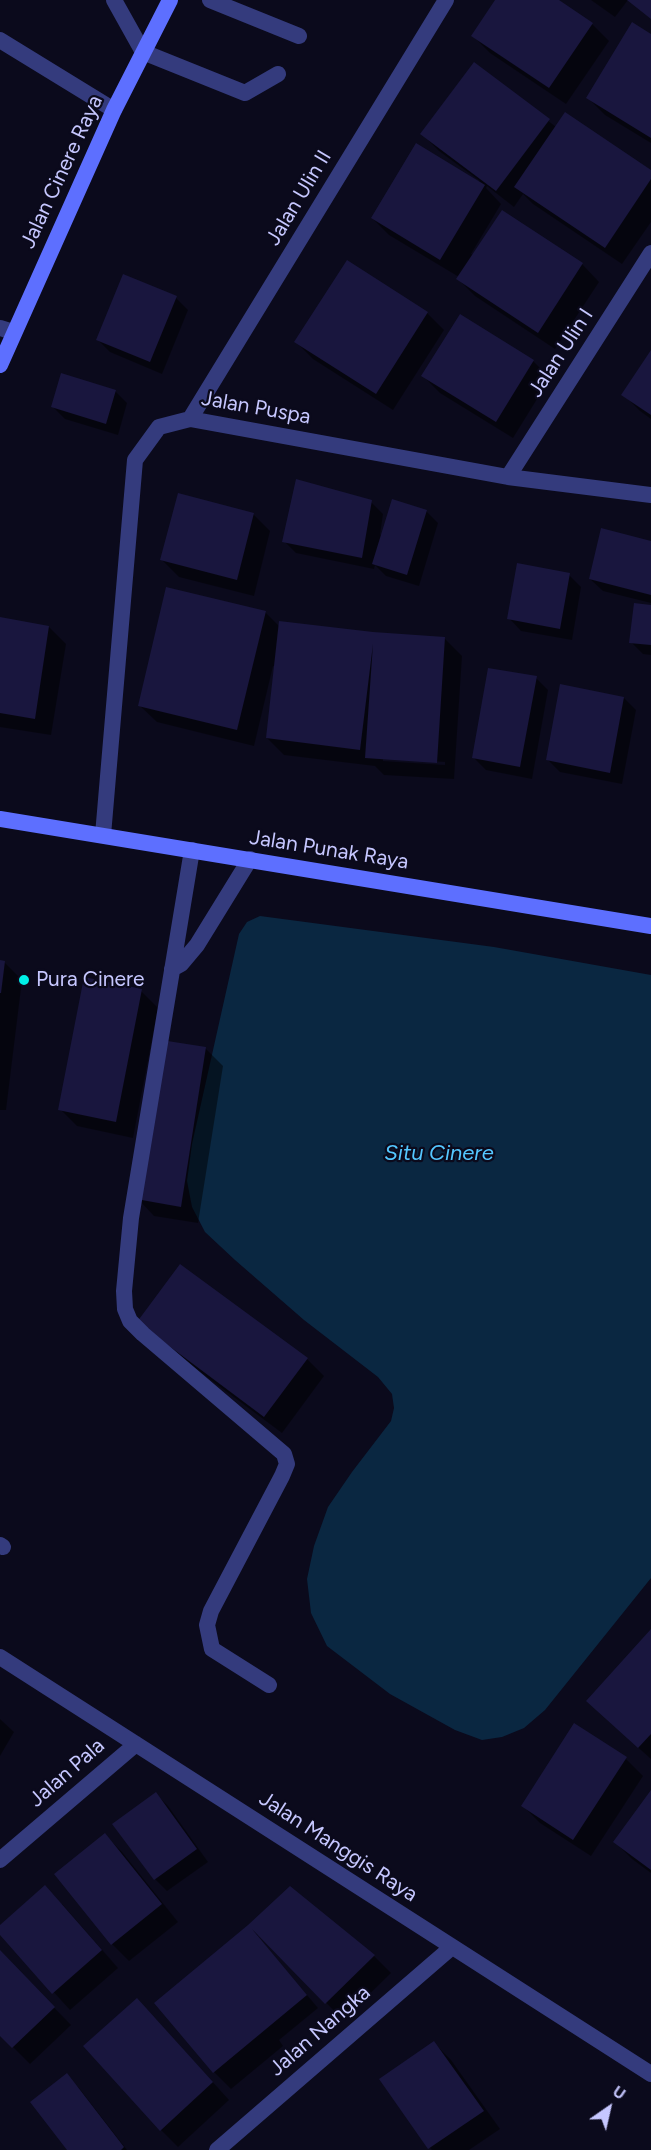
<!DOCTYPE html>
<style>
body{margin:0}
#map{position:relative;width:651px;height:2150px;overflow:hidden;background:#0b0a1c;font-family:Figtree,sans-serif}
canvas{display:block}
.north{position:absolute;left:579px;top:2078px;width:60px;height:60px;-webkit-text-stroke:4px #0b0a1c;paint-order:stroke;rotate:34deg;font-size:16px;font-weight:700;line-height:24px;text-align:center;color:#c6c7ff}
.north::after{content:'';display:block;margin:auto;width:21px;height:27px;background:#c6c7ff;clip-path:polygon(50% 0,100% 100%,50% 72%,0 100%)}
</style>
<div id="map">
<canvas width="651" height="2150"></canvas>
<div class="north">U</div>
</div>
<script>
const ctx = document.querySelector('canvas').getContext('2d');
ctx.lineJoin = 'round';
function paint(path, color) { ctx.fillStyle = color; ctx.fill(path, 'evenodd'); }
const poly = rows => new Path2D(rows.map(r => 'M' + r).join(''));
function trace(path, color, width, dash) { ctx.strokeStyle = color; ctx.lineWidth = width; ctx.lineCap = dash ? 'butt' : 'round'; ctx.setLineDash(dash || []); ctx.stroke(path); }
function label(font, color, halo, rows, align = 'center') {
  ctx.font = font + ' Figtree,sans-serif'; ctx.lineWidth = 4.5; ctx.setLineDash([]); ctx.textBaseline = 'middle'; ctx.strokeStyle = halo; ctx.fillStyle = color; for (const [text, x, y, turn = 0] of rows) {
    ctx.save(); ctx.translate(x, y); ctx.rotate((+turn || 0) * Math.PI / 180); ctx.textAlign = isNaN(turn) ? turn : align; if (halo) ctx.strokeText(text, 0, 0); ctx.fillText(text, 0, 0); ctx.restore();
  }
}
const water = poly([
 [260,916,494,947,651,975,651,1578,545,1710,524,1728,502,1737,482,1740,455,1730,390,1694,327,1646,311,1613,307,1579,314,1546,328,1507,352,1472,391,1421,394,1408,392,1394,378,1377,304,1320,235,1260,205,1232,192,1207,187,1181,192,1144,239,934,247,922]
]);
const shadow = poly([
 [497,0,556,0,592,24,609,41,566,104,490,53,473,36],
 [591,0,628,0,615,17],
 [651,36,651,143,605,115,588,98],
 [475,64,556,127,651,172,651,222,622,264,533,204,523,194,514,207,487,186,486,188,501,204,471,254,474,255,502,212,582,264,599,282,555,349,475,296,458,279,459,277,389,235,372,218,480,181,439,151,422,134],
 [347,262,427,313,444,330,393,410,313,359,296,342],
 [176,298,188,310,162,374,110,352,98,340],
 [651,353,651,419,640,411,623,394],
 [533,361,550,378,513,438,440,393,423,376],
 [115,391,127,403,118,435,65,419,53,407],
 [371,502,383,514,380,535,426,511,438,523,419,586,386,576,375,565,374,569,296,553,284,541],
 [253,514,270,531,254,596,179,577,162,560],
 [651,542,651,603,603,591,590,579],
 [569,575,581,587,572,640,521,631,509,618],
 [651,606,651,655,643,654,631,642],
 [265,612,280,627,445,639,462,656,454,779,384,775,375,766,284,755,267,738,276,666,273,666,254,746,157,722,139,705],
 [383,758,445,762,445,765,383,761],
 [0,619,49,627,66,644,51,735,0,727],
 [536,678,548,690,532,779,486,770,474,758],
 [624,698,636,710,622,784,560,772,548,760],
 [0,962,5,963,22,980,6,1110,0,1110],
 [141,991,158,1008,133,1138,77,1126,60,1109],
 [162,1041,206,1049,223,1066,198,1223,154,1216,137,1198],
 [156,1339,307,1359,324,1376,282,1433],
 [651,1631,651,1759,605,1718],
 [0,1719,14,1732,0,1756],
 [626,1759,643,1776,591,1856,540,1823,523,1806],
 [651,1793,651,1873,632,1859,615,1842],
 [156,1794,168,1806,208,1862,167,1891,155,1879],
 [105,1835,122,1852,178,1922,129,1961,112,1944],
 [290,1888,374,1956,391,1973,343,2020,259,1934,257,1936,318,2008,279,2040,283,2046,231,2089,214,2072,156,2003,249,1926],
 [62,1904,118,1968,70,2010,0,1933,0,1927],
 [0,1952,71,2025,30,2064,0,2034],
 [154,2017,229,2100,178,2147,161,2130],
 [434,2043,451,2060,500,2129,469,2150,432,2150,430,2148],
 [66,2075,79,2088,127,2150,69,2150]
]);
const building = poly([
 [495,0,559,0,593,23,549,88,471,36],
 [627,0,651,0,651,19],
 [632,22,651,34,651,138,586,98],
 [474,62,550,119,496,191,420,134],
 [565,112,651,170,651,179,605,248,514,187],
 [416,143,485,185,440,260,371,218],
 [502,210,583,263,538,333,456,279],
 [347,260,428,312,376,394,294,342],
 [123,274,177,296,150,362,96,340],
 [460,314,534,360,496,422,421,376],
 [651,350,651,415,621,395],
 [61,373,116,390,106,424,51,407],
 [296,479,372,500,362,558,282,542],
 [178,493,254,513,237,580,160,560],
 [392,499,427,510,407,575,372,564],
 [601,528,651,541,651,595,589,579],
 [517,563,570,573,560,629,507,619],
 [166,587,266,611,237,730,138,706],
 [634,603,651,605,651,645,629,643],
 [0,617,49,626,35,719,0,713],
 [279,621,373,632,445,637,437,763,365,758,373,644,360,750,266,738],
 [488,668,537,676,520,767,472,758],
 [560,684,624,697,610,773,546,760],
 [0,960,5,961,1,993,0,993],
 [84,977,142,989,116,1122,58,1110],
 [161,1040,206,1047,181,1207,136,1199],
 [180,1264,308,1358,264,1417,137,1322],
 [651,1629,651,1734,638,1748,586,1701],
 [574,1723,627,1757,573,1840,521,1806],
 [651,1790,651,1870,613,1842],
 [156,1792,197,1849,154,1880,112,1824],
 [105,1833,162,1904,111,1945,54,1874],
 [45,1885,102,1950,52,1994,0,1935,0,1925],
 [290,1886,375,1955,325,2004,252,1929,307,1995,213,2073,154,2003,248,1925],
 [0,1950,55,2007,12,2048,0,2036],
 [137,1998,213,2082,160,2131,83,2046],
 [434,2041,484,2111,428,2149,379,2079],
 [67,2073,124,2147,121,2150,67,2150,30,2102]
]);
const service = poly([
 [210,0,299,36],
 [0,40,114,110],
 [143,52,245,93,278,74],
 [0,328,13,332],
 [192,850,131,1218,124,1291,125,1309,130,1321,143,1334,284,1454,287,1464,282,1476,211,1611,207,1625,212,1649,269,1685],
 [172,969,181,964,197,945,250,859]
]);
const minor = poly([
 [114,0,143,52],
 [190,419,446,0],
 [508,477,651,253],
 [103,835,135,460,159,427,190,419,508,477,651,495],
 [0,1545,3,1547],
 [0,1657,651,2074],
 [0,1860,136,1744],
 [217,2150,452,1947]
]);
const secondary = poly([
 [0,365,114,110,170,0],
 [0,819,651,926]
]);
const markers = [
 [24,980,6,"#00f1e8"]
];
const streetNames = [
 ["Jalan Cinere Raya",62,172,-65],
 ["Jalan Ulin II",299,198,-59],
 ["Jalan Ulin I",561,353,-57],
 ["Jalan Puspa",256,408,10],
 ["Jalan Punak Raya",329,850,9],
 ["Jalan Pala",67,1773,-41],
 ["Jalan Manggis Raya",338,1847,33],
 ["Jalan Nangka",320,2031,-41]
];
const poiNames = [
 ["Pura Cinere",36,980]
];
const waterNames = [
 ["Situ Cinere",439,1154]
];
paint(water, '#0a2741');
paint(shadow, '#0007');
paint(building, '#19163e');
trace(service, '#343b7d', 16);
trace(minor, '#343b7d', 16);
trace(secondary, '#5d6fff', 16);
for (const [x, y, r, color] of markers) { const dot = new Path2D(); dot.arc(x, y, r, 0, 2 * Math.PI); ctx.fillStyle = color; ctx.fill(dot); trace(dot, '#0b0a1c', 2); }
label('21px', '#c6c7ff', '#0b0a1c', streetNames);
label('21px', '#c6c7ff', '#0b0a1c', poiNames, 'left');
label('italic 22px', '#54c7ff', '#0b0a1c', waterNames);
</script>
